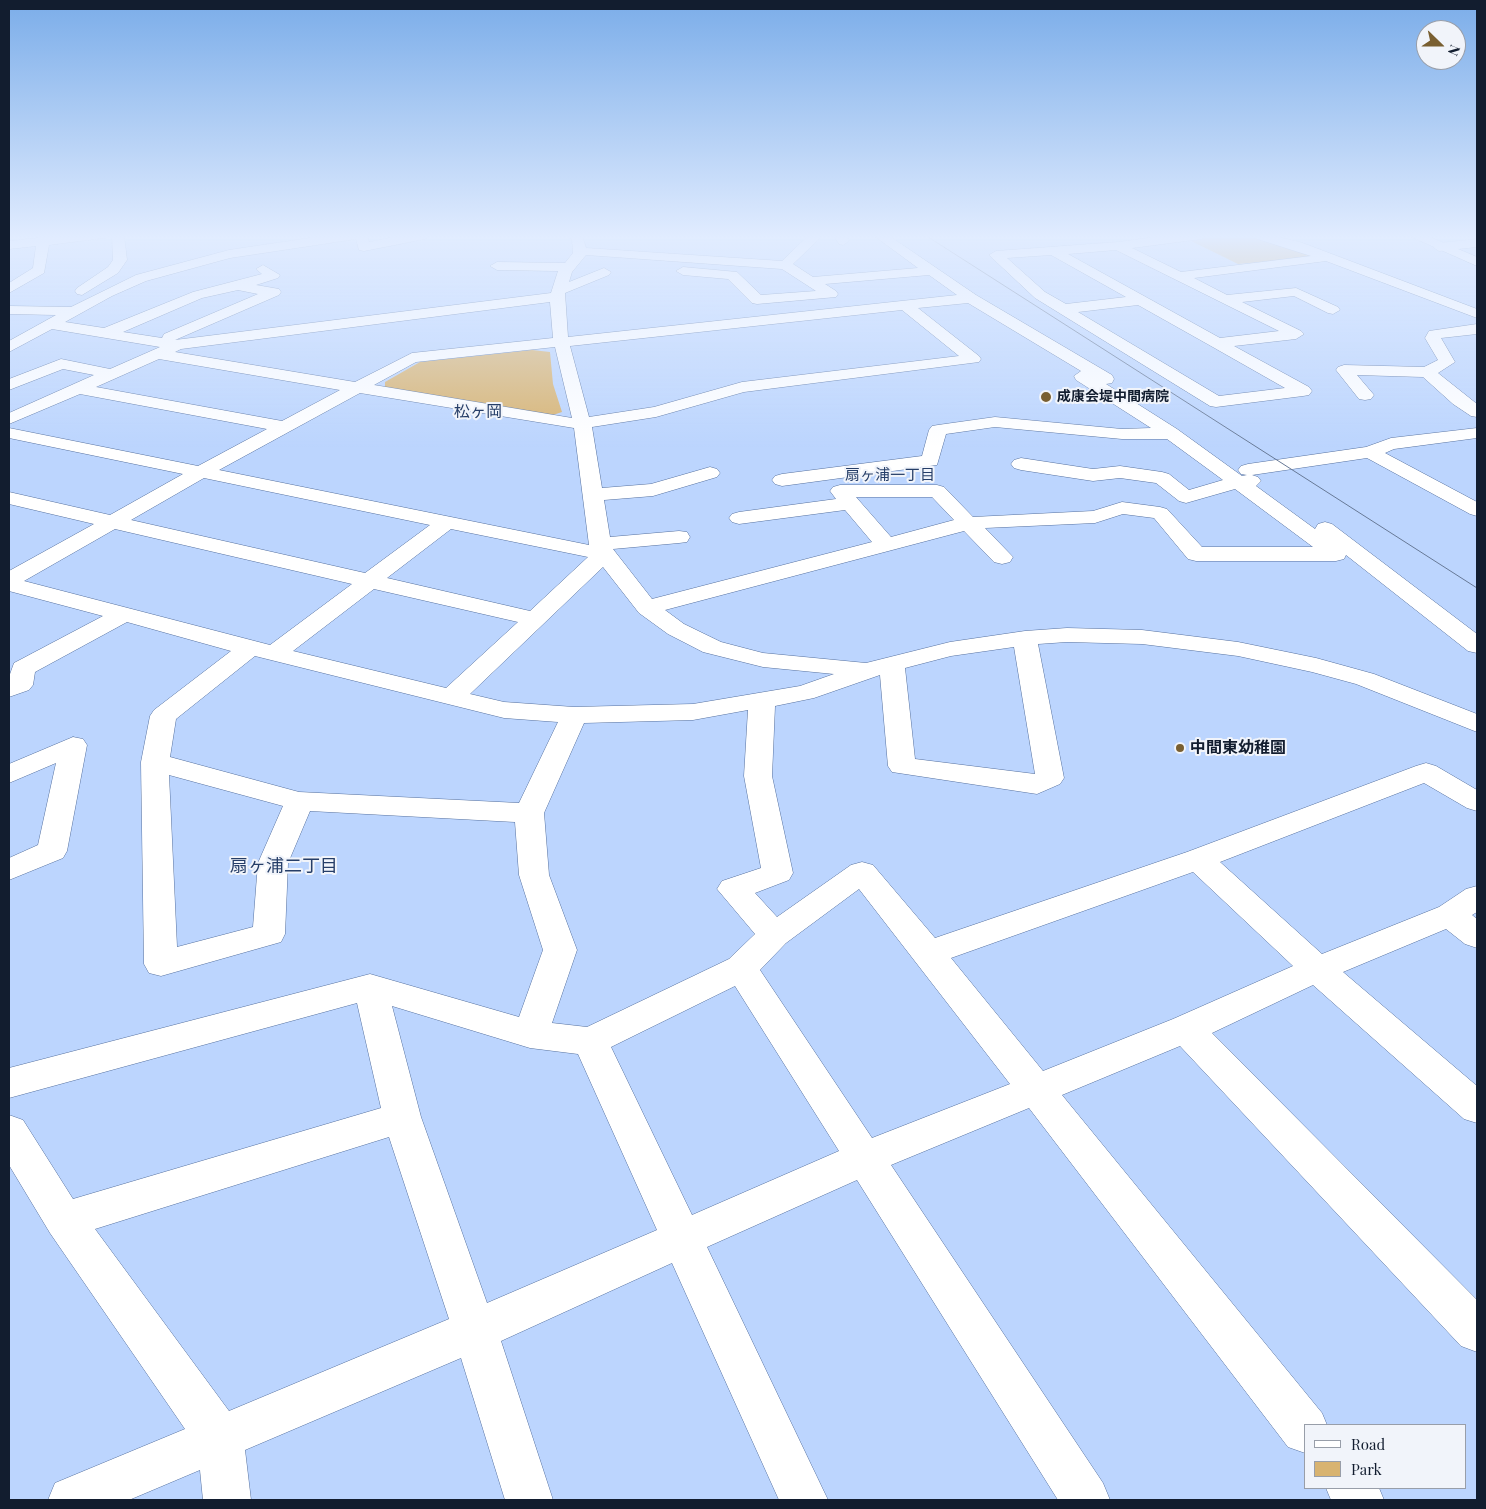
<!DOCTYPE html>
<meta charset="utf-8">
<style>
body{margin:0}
#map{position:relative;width:1486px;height:1509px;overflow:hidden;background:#bcd5fe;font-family:"Playfair Display",serif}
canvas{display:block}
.frame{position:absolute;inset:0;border:10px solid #121d2f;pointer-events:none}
.legend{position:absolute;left:1304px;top:1424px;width:162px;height:65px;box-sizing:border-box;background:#f1f4fa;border:1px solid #989ea9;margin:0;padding:6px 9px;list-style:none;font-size:15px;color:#121d2f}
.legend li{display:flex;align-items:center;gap:10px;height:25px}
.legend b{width:25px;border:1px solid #989ea9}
.north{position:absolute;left:1416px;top:20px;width:50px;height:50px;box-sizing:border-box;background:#f1f4fa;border:1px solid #989ea9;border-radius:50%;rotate:112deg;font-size:14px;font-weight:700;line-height:20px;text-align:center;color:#121d2f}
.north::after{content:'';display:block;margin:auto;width:18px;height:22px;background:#795f31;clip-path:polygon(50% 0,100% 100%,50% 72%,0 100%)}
</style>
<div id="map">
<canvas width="1486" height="1509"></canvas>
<div class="frame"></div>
<ul class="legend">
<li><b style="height:6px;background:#fff"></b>Road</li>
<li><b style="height:14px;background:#d8b370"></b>Park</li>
</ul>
<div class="north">N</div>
</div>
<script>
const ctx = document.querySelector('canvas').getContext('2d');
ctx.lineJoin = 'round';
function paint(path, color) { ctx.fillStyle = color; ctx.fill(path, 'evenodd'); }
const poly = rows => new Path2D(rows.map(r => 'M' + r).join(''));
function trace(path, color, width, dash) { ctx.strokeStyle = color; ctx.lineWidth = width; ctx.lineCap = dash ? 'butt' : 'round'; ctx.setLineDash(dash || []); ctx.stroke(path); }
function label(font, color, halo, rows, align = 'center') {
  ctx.font = font + ' "Playfair Display","Noto Sans JP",serif'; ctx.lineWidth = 4; ctx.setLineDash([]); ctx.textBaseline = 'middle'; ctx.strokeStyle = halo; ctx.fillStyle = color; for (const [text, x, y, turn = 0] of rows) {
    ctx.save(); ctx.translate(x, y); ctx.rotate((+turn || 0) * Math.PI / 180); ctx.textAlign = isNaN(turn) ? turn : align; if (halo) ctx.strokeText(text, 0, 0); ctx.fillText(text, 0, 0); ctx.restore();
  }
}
const green = poly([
 [1216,235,1244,235,1291,245,1317,257,1238,264,1185,238],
 [532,350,550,352,553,384,562,412,550,416,385,387,385,382,420,362]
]);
const minor = poly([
 [66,235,124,235,127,260,118,273,82,295,77,294,75,291,77,288,108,267,113,260,112,237,49,245,44,273,9,293,9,283,33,268,36,246,9,249,9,241,66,235],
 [330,235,367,235,369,242,404,235,431,235,425,239,364,251,359,250,356,239,230,258,146,281,112,296,65,322,104,328,193,292,262,274,256,269,263,265,280,275,278,278,256,285,279,289,281,292,279,295,175,340,551,293,558,271,497,270,490,266,497,262,565,263,573,253,572,240,566,235,582,235,586,248,782,261,809,235,823,235,793,264,813,277,918,268,873,235,888,235,976,295,1112,375,1114,379,1112,383,1106,384,1177,429,1242,476,1247,475,1241,474,1238,470,1241,466,1248,464,1366,447,1391,438,1477,428,1477,438,1394,449,1385,453,1477,502,1477,516,1470,514,1367,458,1252,475,1258,477,1261,481,1256,486,1315,529,1318,524,1325,522,1332,524,1477,634,1477,653,1468,651,1346,555,1344,559,1336,561,1196,561,1188,559,1154,518,1123,514,1095,523,985,528,1013,557,1010,562,1002,564,994,562,964,531,665,610,684,624,721,642,763,653,866,663,950,642,1025,631,1067,628,1142,630,1238,642,1316,658,1374,674,1477,714,1477,732,1356,684,1312,672,1238,656,1142,644,1067,642,1038,644,1064,778,1060,784,1037,794,892,772,888,766,880,675,814,698,775,706,772,776,793,873,789,880,755,893,777,917,851,865,862,862,873,865,935,938,1187,852,1416,766,1426,763,1436,766,1477,790,1477,811,1467,808,1424,783,1220,862,1322,954,1439,907,1466,889,1477,886,1477,912,1472,915,1477,919,1477,948,1465,944,1446,929,1343,972,1477,1086,1477,1123,1464,1119,1313,985,1212,1033,1477,1300,1477,1352,1461,1346,1180,1046,1062,1095,1322,1413,1327,1425,1305,1425,1305,1453,1288,1447,1029,1108,891,1165,1103,1483,1110,1500,1058,1500,857,1180,707,1247,828,1500,779,1500,672,1263,501,1341,553,1500,505,1500,461,1358,245,1450,251,1500,203,1500,200,1470,129,1500,48,1500,55,1483,185,1429,50,1233,9,1165,9,1115,23,1120,73,1199,381,1108,357,1003,9,1098,9,1068,370,974,519,1017,543,950,519,875,515,822,310,811,288,863,285,934,281,942,161,976,149,973,144,964,141,762,150,716,154,710,231,651,127,622,35,672,33,685,29,690,9,697,9,677,14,663,103,616,9,591,9,571,94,524,9,504,9,492,110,515,183,474,9,438,9,428,198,466,267,429,80,394,9,424,9,413,94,375,63,369,9,390,9,379,61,359,110,369,160,347,52,329,9,352,9,341,56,315,9,314,9,306,71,307,136,275,229,250,330,235],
 [586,255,782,269,816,291,761,295,737,272,683,267,676,271,683,275,728,279,752,303,757,304,836,297,838,294,836,291,825,284,929,275,957,295,568,337,565,293,609,275,611,272,604,268,569,282,572,272,586,255],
 [238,290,258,294,164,334,162,338,123,332,202,298,238,290],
 [550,302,553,338,412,353,355,382,175,352,181,349,550,302],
 [968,303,1081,371,1074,376,1076,380,1151,428,1122,429,995,417,938,425,932,426,929,430,922,456,782,474,775,476,772,480,775,484,782,486,937,465,946,434,995,427,1122,439,1167,439,1223,480,1189,490,1169,474,1162,472,1120,466,1093,469,1021,458,1014,460,1011,464,1014,468,1021,470,1093,481,1120,478,1156,483,1179,501,1186,503,1235,489,1313,547,1202,547,1167,509,1160,507,1122,502,1093,511,973,517,944,487,937,485,840,485,833,487,830,491,836,499,739,512,732,514,729,518,732,522,739,524,845,510,872,542,652,599,613,549,679,543,687,542,690,537,687,532,679,531,610,537,604,500,653,496,717,477,720,473,717,469,710,467,651,484,602,488,592,427,656,417,744,392,979,362,981,359,979,356,918,308,968,303],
 [902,310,959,356,742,382,654,407,589,417,570,346,902,310],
 [555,347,572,418,374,385,416,362,555,347],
 [159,359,340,390,282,421,96,387,159,359],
 [360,393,574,428,589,545,219,470,360,393],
 [204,478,430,525,365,573,131,520,204,478],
 [856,497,932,497,954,520,891,537,856,497],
 [115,529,352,584,270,645,24,581,115,529],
 [451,529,588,557,530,611,387,578,451,529],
 [603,567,639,613,668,634,703,652,763,667,834,674,800,686,693,704,574,707,504,702,470,694,603,567],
 [374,589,518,622,446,688,293,651,374,589],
 [1014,647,1035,774,915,759,905,668,951,656,1014,647],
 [255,656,504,718,558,722,519,803,299,792,170,757,176,719,255,656],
 [748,710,744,776,761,868,722,881,717,889,755,934,729,959,587,1027,552,1023,577,950,549,875,544,813,584,723,693,720,748,710],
 [169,775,283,806,258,863,253,927,177,947,169,775],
 [1193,872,1293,966,1173,1019,1043,1071,951,958,1193,872],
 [859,889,1010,1084,872,1138,760,970,786,943,859,889],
 [735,986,839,1151,692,1215,611,1047,735,986],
 [392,1006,530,1048,578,1054,657,1230,487,1303,421,1117,392,1006],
 [389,1137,449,1319,229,1411,95,1229,389,1137],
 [833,235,846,235,849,241,843,245,839,244,833,235],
 [1170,235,1208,235,1202,239,1132,248,1181,272,1311,256,1245,235,1269,235,1300,242,1477,309,1477,318,1326,261,1194,278,1227,295,1296,288,1338,307,1340,310,1333,314,1328,313,1294,296,1242,302,1301,331,1304,334,1296,339,1234,346,1309,387,1312,391,1309,395,1303,396,1216,407,1210,406,1035,298,989,255,996,251,1118,242,1170,235],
 [1116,250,1279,331,1220,338,1068,254,1116,250],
 [1051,255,1126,297,1066,304,1045,292,1007,258,1051,255],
 [1138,305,1211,346,1285,388,1219,396,1078,312,1138,305],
 [1477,239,1477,247,1439,251,1433,247,1439,243,1477,239],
 [1477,324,1477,334,1441,338,1455,362,1438,373,1477,404,1477,417,1471,416,1453,404,1423,377,1357,375,1374,395,1371,399,1365,400,1359,399,1336,370,1338,367,1344,365,1424,367,1438,360,1425,338,1429,331,1477,324],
 [73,737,83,739,87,745,67,851,63,858,9,880,9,858,38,845,56,763,9,783,9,764,73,737],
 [1326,1488,1379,1488,1384,1500,1331,1500,1326,1488]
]);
const major = poly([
 [1407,235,1425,235,1477,257,1477,266,1407,235]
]);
const tram = poly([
 [925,235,1477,588]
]);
const markers = [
 [1046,397,6,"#795f31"],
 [1180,748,5,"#795f31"]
];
const farPoinames = [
 ["成康会堤中間病院",1057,397]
];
const farNeighbourhoodnames = [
 ["扇ヶ浦一丁目",890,475]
];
const farQuarternames = [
 ["松ヶ岡",478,412]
];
const poiNames = [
 ["中間東幼稚園",1190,748]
];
const neighbourhoodNames = [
 ["扇ヶ浦二丁目",284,866]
];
paint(green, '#d8b370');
trace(minor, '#56719f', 1);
trace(major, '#56719f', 1);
paint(minor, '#fff');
paint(major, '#fff');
trace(tram, '#677996', 1);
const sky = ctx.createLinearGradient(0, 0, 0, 447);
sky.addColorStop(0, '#7bade9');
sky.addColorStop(0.53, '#e1ecff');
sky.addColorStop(1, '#e1ecff00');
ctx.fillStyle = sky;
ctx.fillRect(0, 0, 1486, 447);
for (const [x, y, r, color] of markers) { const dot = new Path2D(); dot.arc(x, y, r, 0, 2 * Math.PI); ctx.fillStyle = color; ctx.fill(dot); trace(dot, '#f1f4fa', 2); }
label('bold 14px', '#121d2f', '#f1f4fa', farPoinames, 'left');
label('15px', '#263e68', '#f1f4fa', farNeighbourhoodnames);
label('16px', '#263e68', '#f1f4fa', farQuarternames);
label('bold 16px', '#121d2f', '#f1f4fa', poiNames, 'left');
label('18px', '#263e68', '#f1f4fa', neighbourhoodNames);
</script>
